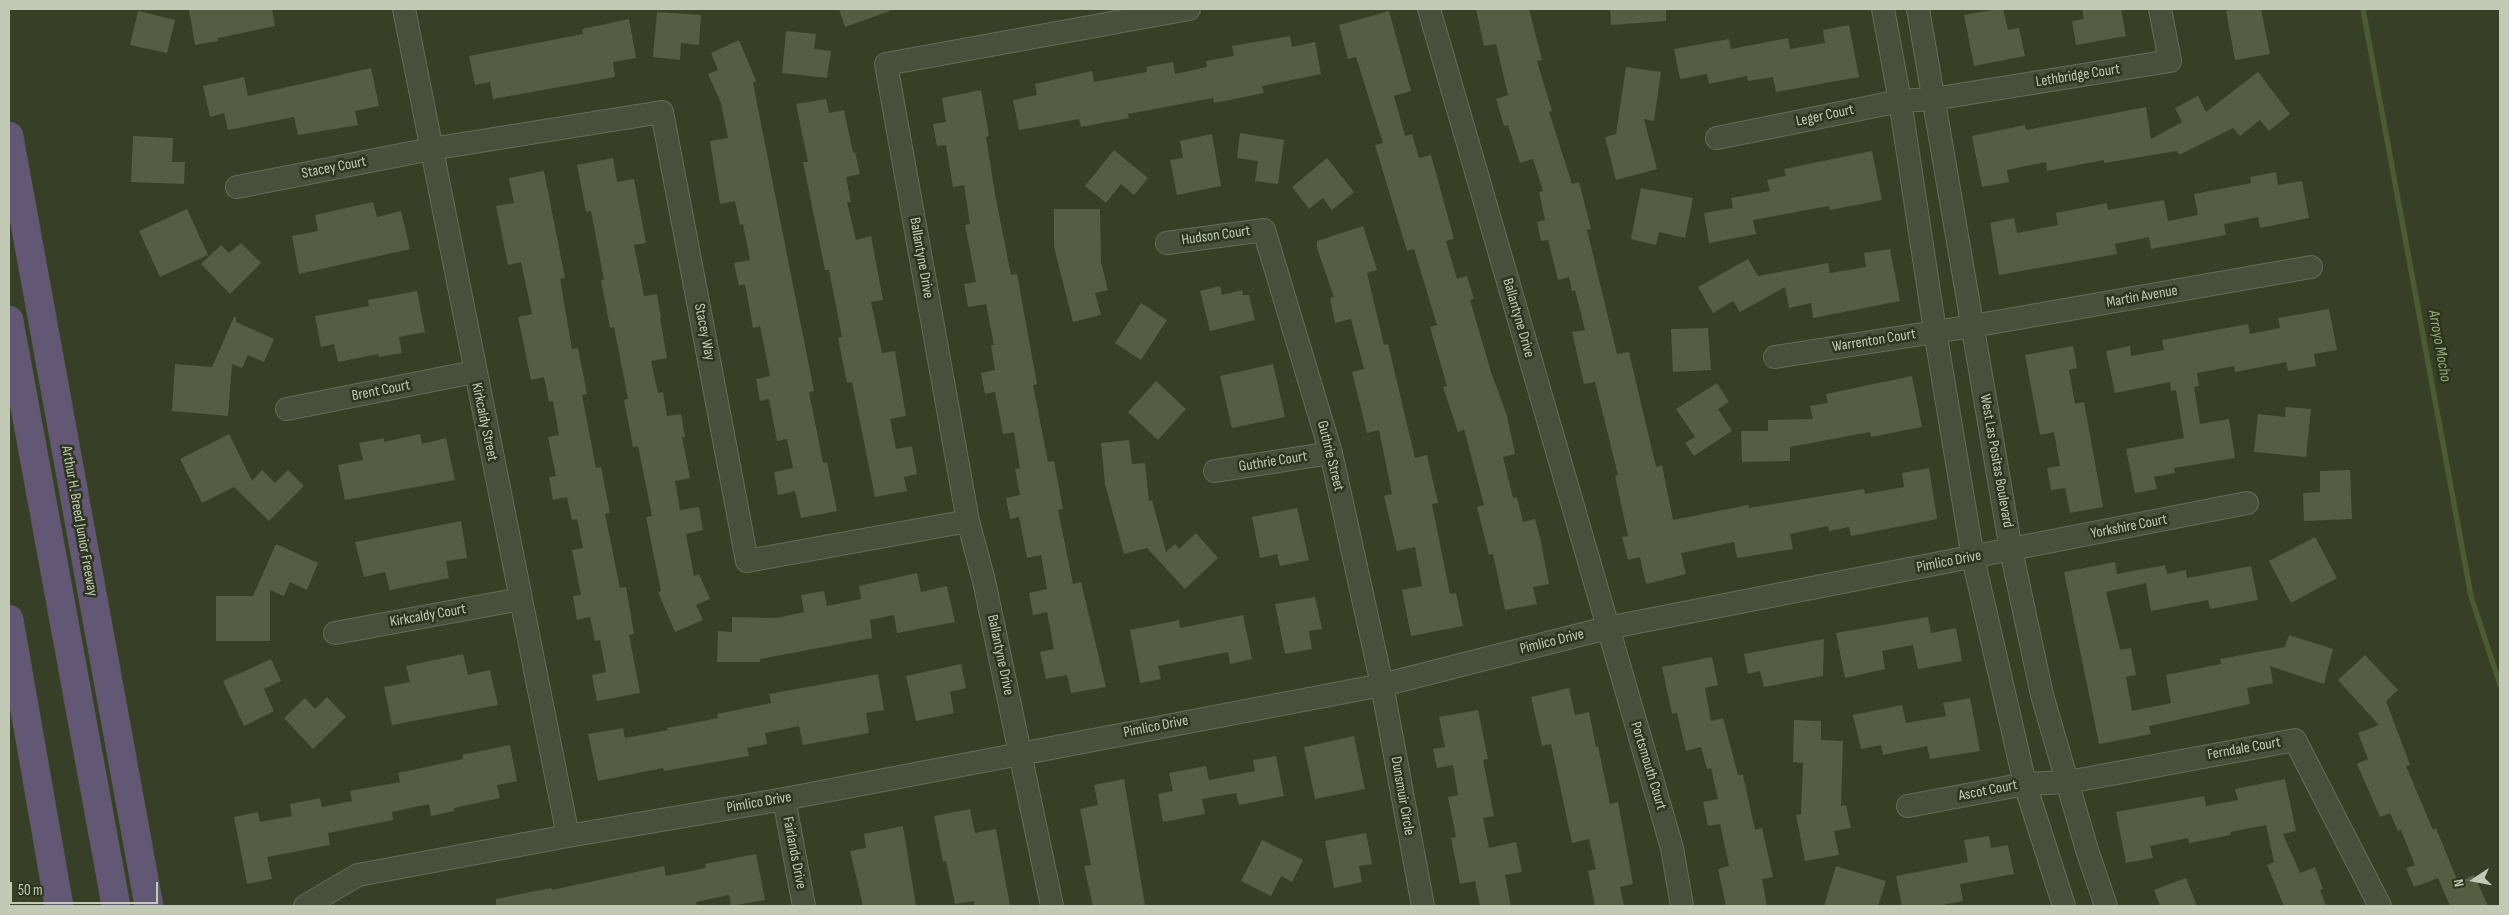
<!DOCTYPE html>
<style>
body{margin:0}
#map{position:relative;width:2509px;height:915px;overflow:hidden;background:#373f26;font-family:"Sofia Sans Condensed",sans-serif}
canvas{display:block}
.frame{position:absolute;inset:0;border:10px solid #c2cab6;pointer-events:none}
.north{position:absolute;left:2449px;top:855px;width:50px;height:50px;-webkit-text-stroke:4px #2d351f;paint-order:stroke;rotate:259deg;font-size:14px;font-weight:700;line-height:20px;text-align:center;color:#c2cab6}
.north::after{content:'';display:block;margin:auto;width:18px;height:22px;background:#c2cab6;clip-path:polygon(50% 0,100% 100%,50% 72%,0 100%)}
.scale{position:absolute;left:10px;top:882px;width:148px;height:22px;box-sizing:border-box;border:2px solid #c2cab6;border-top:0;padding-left:6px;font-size:15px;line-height:18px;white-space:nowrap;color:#c2cab6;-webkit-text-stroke:4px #2d351f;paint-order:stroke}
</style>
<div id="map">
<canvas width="2509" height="915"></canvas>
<div class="frame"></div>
<div class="north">N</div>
<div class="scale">50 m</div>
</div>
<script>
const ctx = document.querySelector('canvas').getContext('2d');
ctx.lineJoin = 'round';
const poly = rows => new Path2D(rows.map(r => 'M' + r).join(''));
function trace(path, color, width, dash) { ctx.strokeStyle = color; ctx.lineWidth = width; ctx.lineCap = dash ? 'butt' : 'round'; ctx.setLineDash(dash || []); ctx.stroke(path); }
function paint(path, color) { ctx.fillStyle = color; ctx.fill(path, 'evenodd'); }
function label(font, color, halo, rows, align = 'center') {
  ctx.font = font + ' "Sofia Sans Condensed",sans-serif'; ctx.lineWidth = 5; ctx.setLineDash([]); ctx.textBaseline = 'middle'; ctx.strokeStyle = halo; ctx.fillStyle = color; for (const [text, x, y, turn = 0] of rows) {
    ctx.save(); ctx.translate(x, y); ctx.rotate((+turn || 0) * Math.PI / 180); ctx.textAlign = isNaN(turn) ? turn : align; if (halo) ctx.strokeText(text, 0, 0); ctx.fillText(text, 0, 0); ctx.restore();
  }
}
const stream = poly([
 [2363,9,2471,596,2500,685]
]);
const building = poly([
 [189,9,272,9,275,26,218,38,218,41,195,45],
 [839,9,890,9,890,11,845,27],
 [1476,9,1529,9,1542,60,1537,61,1552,111,1549,112,1572,184,1579,182,1591,229,1587,230,1617,354,1629,352,1656,467,1662,465,1673,520,1748,505,1749,508,1864,489,1865,494,1904,487,1902,473,1929,468,1937,519,1851,536,1849,527,1829,531,1828,526,1790,534,1793,549,1737,558,1734,542,1681,553,1686,574,1646,584,1640,557,1628,560,1622,537,1628,536,1615,476,1618,475,1595,382,1584,384,1572,332,1585,330,1575,290,1572,291,1569,277,1558,280,1548,240,1541,241,1537,222,1545,220,1539,192,1543,191,1533,159,1520,163,1508,125,1504,126,1496,99,1508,95,1496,44,1484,46],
 [1610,9,1666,9,1666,21,1611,25],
 [1998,9,2003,9,2008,30,2019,28,2025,56,1974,66,1964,15],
 [2082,9,2121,9,2126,36,2076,45,2072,21,2084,19],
 [2236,9,2261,9,2270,54,2235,60,2226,11],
 [138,11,175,20,167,53,130,45],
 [1389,11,1411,91,1394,96,1405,136,1412,134,1419,158,1431,155,1454,239,1446,241,1457,279,1467,276,1474,299,1470,300,1491,372,1507,416,1515,454,1503,457,1513,498,1517,497,1523,522,1535,519,1541,542,1549,584,1533,587,1537,604,1505,610,1493,554,1489,555,1477,507,1484,505,1464,429,1458,432,1443,387,1447,386,1430,327,1437,325,1414,249,1407,251,1375,145,1383,143,1356,57,1348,59,1339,25],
 [657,12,701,15,699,45,681,43,680,60,653,57],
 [629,19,636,58,613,62,615,77,493,99,490,82,475,85,469,56,583,34,582,29],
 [1849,25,1859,77,1776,92,1773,77,1748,81,1747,76,1709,84,1707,74,1680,79,1674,49,1729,39,1731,49,1788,38,1790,49,1825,43,1823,30],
 [786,31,816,34,814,49,831,51,827,78,782,73],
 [1290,36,1292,47,1315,42,1321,74,1262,86,1264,93,1214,103,1213,98,1128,114,1129,118,1081,127,1079,119,1019,130,1013,100,1037,95,1035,84,1092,71,1094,82,1147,72,1146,67,1173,62,1175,74,1207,67,1206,61,1234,56,1232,46],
 [739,40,756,81,753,83,814,391,809,392,823,463,827,462,837,511,801,518,795,491,778,495,774,472,793,468,787,439,777,441,769,399,760,401,756,379,770,376,760,326,753,328,745,284,739,286,734,263,750,260,743,224,740,225,735,201,720,204,710,141,728,138,721,103,708,74,718,70,711,53],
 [1626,67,1661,72,1654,121,1644,119,1657,169,1616,180,1605,137,1616,134],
 [371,68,379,106,355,111,358,125,298,135,294,117,228,130,224,113,210,117,203,86,244,77,248,96],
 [2258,72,2290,114,2269,131,2260,120,2240,136,2233,128,2179,155,2177,151,2104,163,2104,160,2047,171,2046,162,2007,170,2009,182,1982,187,1972,136,2025,125,2026,130,2146,107,2151,139,2182,122,2175,108,2198,96,2206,112],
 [981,90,989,136,986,137,995,194,1011,275,1017,274,1037,384,1033,385,1048,462,1054,461,1063,509,1058,510,1073,584,1081,582,1106,687,1071,693,1067,675,1046,679,1040,652,1054,649,1047,612,1033,615,1029,593,1047,589,1041,555,1027,558,1019,517,1010,519,1006,498,1020,495,1015,469,1020,468,1014,432,1003,434,995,392,985,394,981,373,995,370,991,345,994,345,986,304,968,307,964,284,976,282,965,225,970,224,964,185,953,187,946,145,937,146,933,124,946,122,942,98],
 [826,99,829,113,844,110,853,153,855,152,860,174,846,177,851,202,847,202,856,240,871,236,883,300,871,302,882,353,895,351,906,416,890,419,896,449,912,446,917,474,904,477,907,491,875,497,852,382,847,383,838,338,842,337,829,270,825,270,803,162,808,162,796,104],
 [1240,133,1284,140,1278,184,1255,181,1258,161,1237,158],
 [1212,134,1221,186,1177,195,1170,160,1183,158,1180,141],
 [133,136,173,138,172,162,185,162,184,184,131,182],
 [1114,150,1148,178,1134,195,1121,184,1106,203,1085,186],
 [1872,151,1882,200,1830,210,1829,206,1753,220,1756,234,1709,243,1704,213,1733,208,1731,198,1770,191,1767,180,1786,176,1784,169],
 [613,158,617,182,634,179,646,243,634,245,644,296,657,294,661,318,660,318,667,358,651,361,658,393,663,392,667,416,681,414,685,437,682,437,690,478,675,481,680,510,699,507,703,530,686,534,694,576,699,574,710,599,696,605,703,620,675,632,658,592,661,591,646,517,652,516,638,446,633,447,624,400,628,399,614,327,610,328,601,280,604,280,591,211,586,212,577,165],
 [1327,158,1354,192,1332,210,1323,198,1309,209,1292,187],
 [544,171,565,278,560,279,572,349,578,348,587,394,582,395,596,468,601,467,610,513,605,514,620,588,626,587,634,634,629,635,640,693,597,701,592,675,606,672,600,640,595,641,590,617,577,620,573,596,581,595,572,550,583,548,577,519,572,520,567,497,553,500,549,477,556,476,548,437,559,435,553,401,549,402,544,377,531,380,518,317,532,314,521,262,508,265,496,206,514,203,509,178],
 [2276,172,2278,185,2302,181,2309,218,2260,228,2258,217,2224,224,2226,235,2151,249,2149,237,2115,244,2117,254,1999,275,1990,223,2014,218,2017,233,2058,225,2056,213,2107,203,2108,210,2164,200,2168,221,2198,215,2194,194,2251,183,2250,177],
 [1641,188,1693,198,1685,238,1659,232,1656,245,1631,239],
 [373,202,377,217,401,211,410,249,299,274,292,236,318,231,315,215],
 [187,209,208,255,160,277,139,231],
 [1054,209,1100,209,1101,262,1108,290,1095,293,1101,315,1073,322,1054,247],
 [1363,226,1377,270,1367,273,1384,345,1388,344,1415,458,1427,455,1438,503,1432,504,1450,594,1456,593,1463,626,1411,636,1402,590,1422,586,1415,547,1397,551,1384,496,1392,494,1379,430,1367,433,1352,372,1364,369,1351,319,1335,323,1330,298,1334,297,1317,248,1317,241],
 [241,243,261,263,230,294,201,264,221,245,229,253],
 [1890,249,1900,301,1813,318,1811,303,1789,308,1785,287,1740,312,1733,301,1713,313,1698,287,1748,259,1758,276,1828,263,1830,273,1866,267,1864,253],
 [1220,286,1222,295,1242,290,1243,295,1249,295,1255,320,1210,331,1200,291],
 [417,291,425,332,399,337,402,353,379,357,378,354,338,362,334,344,321,347,315,316,369,306,368,300],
 [1141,303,1167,320,1141,360,1115,343],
 [2329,309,2337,350,2314,354,2316,366,2288,371,2286,362,2235,372,2234,366,2197,373,2199,386,2194,387,2200,424,2229,419,2235,458,2174,468,2175,473,2154,477,2157,489,2135,493,2126,449,2184,438,2176,390,2171,391,2170,382,2115,393,2106,351,2130,346,2131,356,2164,350,2162,340,2248,324,2250,334,2280,328,2278,318],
 [234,317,236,317,236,322,274,339,264,362,248,355,242,368,232,364,228,416,172,411,175,364,212,367],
 [1708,328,1711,370,1673,372,1671,329],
 [2073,346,2077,368,2069,370,2075,404,2084,402,2103,507,2070,513,2065,488,2051,490,2047,468,2060,466,2054,432,2040,435,2025,355],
 [1273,364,1285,417,1232,428,1220,376],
 [1912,376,1922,427,1871,437,1870,432,1790,447,1790,461,1742,462,1741,431,1768,431,1768,420,1813,419,1810,406,1828,403,1826,394],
 [1156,381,1186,409,1158,440,1128,412],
 [1717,383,1729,402,1718,409,1732,431,1694,456,1685,443,1695,437,1676,409],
 [2286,407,2311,409,2306,457,2254,452,2258,414,2285,417],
 [229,434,252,481,262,470,275,483,288,470,304,486,269,521,234,487,202,503,180,459],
 [420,434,422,444,446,438,455,480,345,500,338,465,363,460,359,443,384,438,384,442],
 [1129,440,1132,464,1145,463,1149,501,1152,500,1166,552,1175,544,1179,549,1196,533,1218,558,1185,589,1147,548,1124,554,1105,484,1101,443],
 [2350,470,2352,519,2304,521,2303,493,2320,492,2320,471],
 [1297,508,1309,560,1280,566,1277,554,1260,558,1252,517],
 [461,521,467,558,446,561,449,578,390,590,385,572,364,577,355,542],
 [2315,537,2337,578,2291,603,2269,561],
 [276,544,318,563,307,590,290,582,284,596,270,590,270,641,216,641,216,596,253,596],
 [2115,562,2117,574,2165,565,2167,574,2186,570,2187,578,2251,566,2258,600,2210,609,2208,600,2151,611,2146,583,2106,592,2120,650,2131,648,2136,675,2126,677,2132,711,2171,703,2166,675,2221,664,2220,659,2285,647,2289,635,2333,649,2324,684,2270,666,2273,683,2247,688,2250,704,2149,726,2151,734,2099,744,2064,572],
 [917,573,921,592,947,586,955,622,897,633,894,615,870,620,872,638,760,659,760,662,717,662,718,631,732,632,732,617,777,618,804,612,801,595,824,591,827,606,861,599,859,586],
 [1315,597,1322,629,1309,631,1312,649,1285,654,1275,604],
 [1243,615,1252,659,1230,664,1228,652,1158,666,1161,679,1140,683,1130,630,1179,620,1180,628],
 [1928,617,1931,633,1956,628,1962,661,1918,669,1913,645,1882,651,1885,669,1845,678,1836,633],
 [1824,639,1823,676,1764,687,1760,671,1748,674,1744,654],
 [463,654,468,675,490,670,498,705,392,725,384,687,410,682,406,666],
 [2365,655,2398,690,2386,701,2410,765,2406,766,2433,830,2436,828,2458,882,2474,875,2488,906,2450,906,2438,878,2414,887,2406,868,2415,865,2401,830,2398,831,2390,813,2380,817,2357,764,2368,759,2358,733,2379,725,2338,680],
 [1712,657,1718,685,1705,688,1711,721,1723,718,1738,775,1743,775,1755,830,1762,828,1773,877,1762,879,1767,906,1726,906,1718,869,1729,866,1720,824,1708,826,1703,802,1718,799,1711,768,1707,769,1701,747,1686,751,1677,713,1672,714,1662,667],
 [271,659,281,681,264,689,274,711,244,726,223,681],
 [961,664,966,688,950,692,954,713,916,721,906,676],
 [878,674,884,710,866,713,869,733,803,745,799,726,765,733,767,744,747,748,749,756,664,771,663,768,598,781,588,734,623,728,625,738,668,730,667,728,718,718,717,714,771,703,769,694],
 [1569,688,1575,715,1589,712,1596,747,1598,746,1610,804,1618,802,1633,884,1620,887,1624,906,1595,906,1588,871,1596,869,1589,839,1572,843,1551,744,1542,746,1531,697],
 [327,697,346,717,313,749,284,718,305,698,315,709],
 [1970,698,1980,751,1930,759,1927,746,1883,755,1881,745,1861,749,1853,715,1902,705,1906,723,1946,716,1943,703],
 [1478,710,1488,759,1483,760,1494,816,1483,818,1489,848,1516,842,1522,872,1505,875,1511,906,1480,906,1475,881,1460,884,1451,838,1456,837,1448,797,1458,795,1453,765,1437,768,1433,749,1445,747,1439,717],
 [1794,720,1821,721,1821,740,1843,741,1841,806,1846,805,1851,828,1834,831,1839,855,1805,861,1796,815,1801,814,1803,763,1793,762],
 [1354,736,1365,789,1315,799,1304,747],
 [510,745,517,781,497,785,500,798,454,808,454,811,431,816,429,804,392,812,393,820,328,833,330,845,267,857,272,879,247,884,234,817,258,812,260,822,292,816,290,804,320,798,322,807,352,801,350,791,400,782,398,773,463,759,462,755],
 [1276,756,1284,796,1239,805,1236,793,1202,799,1205,814,1163,822,1158,794,1173,791,1169,773,1206,766,1209,780,1255,771,1253,760],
 [1124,779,1145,906,1093,906,1084,866,1091,865,1080,809,1098,805,1094,785],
 [2285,779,2296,831,2283,834,2300,873,2315,867,2323,889,2320,890,2326,906,2284,906,2267,865,2274,862,2266,825,2230,832,2231,835,2189,843,2188,838,2150,846,2153,858,2126,863,2116,812,2204,796,2206,806,2238,800,2235,789],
 [970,809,975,833,996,829,1010,906,975,906,974,901,955,904,946,861,943,862,934,816],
 [903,826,916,906,863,906,850,851,866,848,864,834],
 [1366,833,1372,864,1359,866,1362,882,1334,888,1325,841],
 [1989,836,1991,848,2008,845,2014,874,1960,884,1963,901,1937,906,1902,906,1896,876,1968,862,1964,840],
 [1262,840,1303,860,1292,882,1281,876,1271,896,1241,881],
 [756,854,765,900,731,906,729,895,696,902,697,906,496,906,496,899,551,888,552,890,664,866,666,876,706,868,705,864],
 [1836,866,1886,881,1878,906,1824,906],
 [2186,878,2197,906,2160,906,2154,890]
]);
const minor = poly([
 [404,9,568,836],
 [1429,9,1672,848,1682,906],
 [1883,9,1900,101,1935,331,1973,558,2025,784,2064,906],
 [1918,9,2011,550,2042,695,2087,850,2106,906],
 [1717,138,1900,101,1933,99,2170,61,2160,9],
 [237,187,431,149,662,112,747,561,968,521],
 [1167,243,1264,230,1331,453,1382,685,1423,906],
 [1775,357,1973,326,2311,267],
 [287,409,474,372],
 [1215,471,1331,453],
 [335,633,521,599],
 [784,799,804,906],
 [1908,806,2025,784,2068,782,2295,740,2380,906],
 [305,906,358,875,568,836,784,799,1382,685,1607,628,2247,503],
 [1052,906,984,581,968,521,886,64,1189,9]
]);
const motorway = poly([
 [9,136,149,906],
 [9,320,116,906],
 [9,619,59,906]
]);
const streetNames = [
 ["Lethbridge Court",2078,76,-9],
 ["Leger Court",1825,116,-12],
 ["Stacey Court",334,168,-11],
 ["Hudson Court",1216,236,-8],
 ["Ballantyne Drive",921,258,80],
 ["Martin Avenue",2142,297,-10],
 ["Ballantyne Drive",1518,318,74],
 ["Stacey Way",704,332,79],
 ["Warrenton Court",1874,341,-9],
 ["Brent Court",381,391,-11],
 ["Kirkcaldy Street",484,422,78],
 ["Guthrie Street",1330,456,76],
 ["West Las Positas Boulevard",1996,461,80],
 ["Guthrie Court",1273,462,-9],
 ["Arthur H. Breed Junior Freeway",79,521,80],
 ["Yorkshire Court",2129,527,-11],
 ["Pimlico Drive",1949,562,-11],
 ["Kirkcaldy Court",428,616,-10],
 ["Pimlico Drive",1552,642,-14],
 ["Ballantyne Drive",1000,655,78],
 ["Pimlico Drive",1156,727,-11],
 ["Ferndale Court",2244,749,-10],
 ["Portsmouth Court",1648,766,73],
 ["Ascot Court",1988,791,-11],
 ["Dunsmuir Circle",1402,796,80],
 ["Pimlico Drive",759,803,-10],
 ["Fairlands Drive",794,853,79]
];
const waterNames = [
 ["Arroyo Mocho",2439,346,80]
];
trace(stream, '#4c5b32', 5.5);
paint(building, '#555e42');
trace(minor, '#656d58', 24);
trace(motorway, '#525a45', 29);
trace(minor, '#484f3a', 22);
trace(motorway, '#625775', 28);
label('15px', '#c2cab6', '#2d351f', streetNames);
label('italic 16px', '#95a871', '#2d351f', waterNames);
</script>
